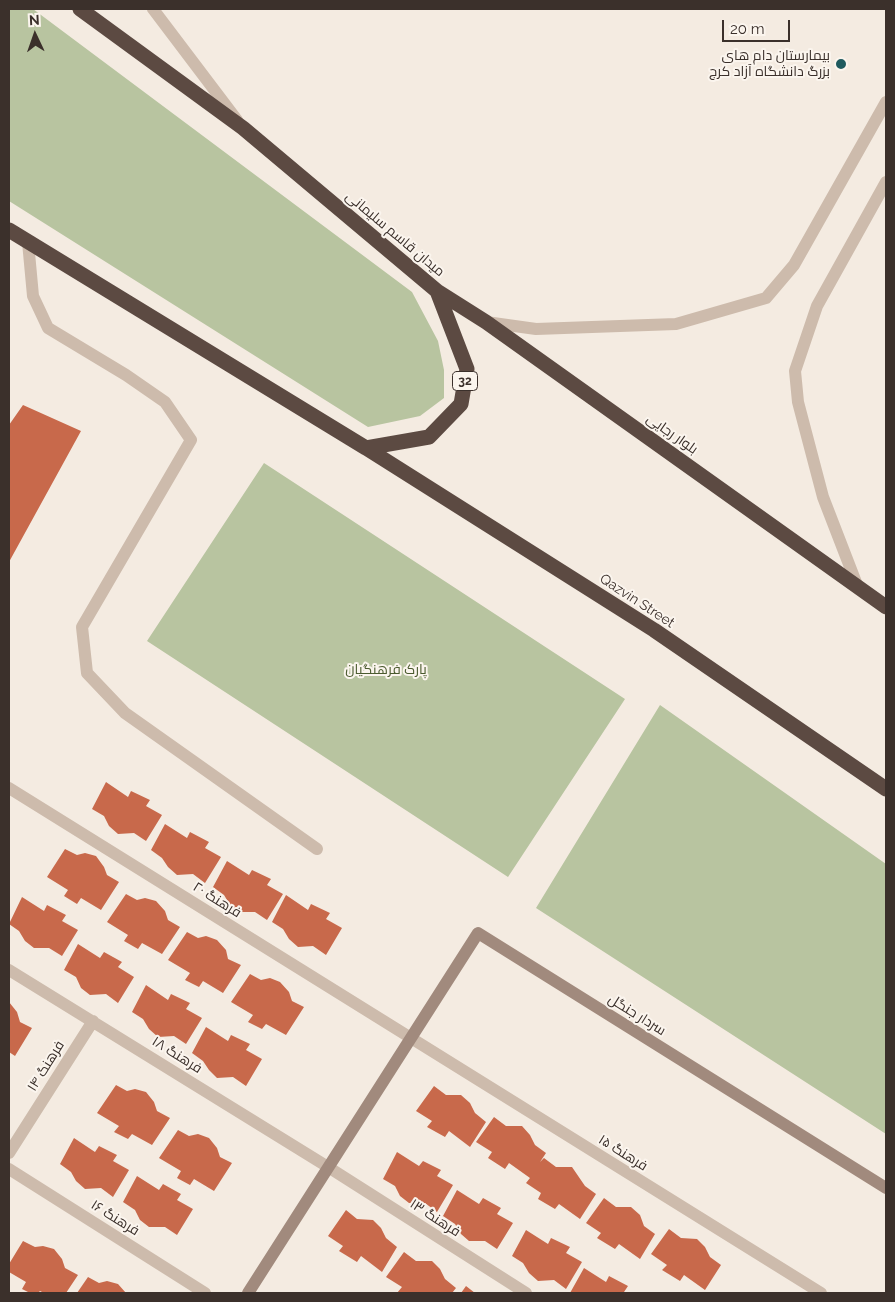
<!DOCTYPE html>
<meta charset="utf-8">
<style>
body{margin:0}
#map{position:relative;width:895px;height:1302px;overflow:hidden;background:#f4ebe1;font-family:Raleway,sans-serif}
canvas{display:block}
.frame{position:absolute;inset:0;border:10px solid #3b302b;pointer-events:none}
.north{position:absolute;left:10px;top:10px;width:50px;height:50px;-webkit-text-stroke:4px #fbf5ee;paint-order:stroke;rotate:357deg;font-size:14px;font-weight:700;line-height:20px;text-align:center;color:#3b302b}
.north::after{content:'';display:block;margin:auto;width:18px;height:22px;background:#3b302b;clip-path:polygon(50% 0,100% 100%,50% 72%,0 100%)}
.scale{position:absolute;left:722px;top:20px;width:68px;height:22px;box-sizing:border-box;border:2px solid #3b302b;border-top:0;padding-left:6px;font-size:15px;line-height:18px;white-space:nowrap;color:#3b302b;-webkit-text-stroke:4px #fbf5ee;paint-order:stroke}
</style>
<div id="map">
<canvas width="895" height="1302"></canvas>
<div class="frame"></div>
<div class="north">N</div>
<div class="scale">20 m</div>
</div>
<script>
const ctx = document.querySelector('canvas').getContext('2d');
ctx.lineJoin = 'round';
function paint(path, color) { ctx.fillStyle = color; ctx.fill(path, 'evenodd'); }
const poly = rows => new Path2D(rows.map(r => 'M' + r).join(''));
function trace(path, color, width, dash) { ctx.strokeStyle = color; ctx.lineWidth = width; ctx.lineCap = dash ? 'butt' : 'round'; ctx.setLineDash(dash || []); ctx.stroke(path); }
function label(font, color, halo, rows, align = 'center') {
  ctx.font = font + ' Raleway,Cairo,sans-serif'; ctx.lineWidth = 4; ctx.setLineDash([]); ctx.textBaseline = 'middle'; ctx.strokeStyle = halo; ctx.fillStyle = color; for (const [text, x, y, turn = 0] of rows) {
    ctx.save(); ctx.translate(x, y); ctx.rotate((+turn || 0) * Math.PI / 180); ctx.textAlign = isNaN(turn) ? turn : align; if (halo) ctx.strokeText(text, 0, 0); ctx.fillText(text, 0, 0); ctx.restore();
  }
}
const green = poly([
 [9,9,33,9,412,292,438,341,444,370,444,398,420,416,368,427,9,201],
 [264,463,625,699,508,877,147,641],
 [660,705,886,864,886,1134,536,908]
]);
const building = poly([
 [23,405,81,431,9,562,9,425],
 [106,782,128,797,131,791,150,800,146,806,162,815,146,841,134,833,118,834,109,826,104,816,92,809],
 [165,824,187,838,190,832,209,842,205,848,221,857,205,883,193,874,177,875,168,867,162,858,151,850],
 [65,849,77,855,85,853,96,856,104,867,107,875,119,882,101,910,81,898,77,904,64,896,68,890,47,877],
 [227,861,249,875,252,870,271,879,267,885,283,894,267,920,255,912,239,912,230,905,224,895,213,887],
 [126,894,137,900,145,898,156,901,165,911,168,920,180,927,162,954,142,943,138,949,124,941,128,935,107,922],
 [286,895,308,910,311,904,330,913,326,919,342,928,326,955,313,946,298,947,289,939,283,929,272,922],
 [22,897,44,911,47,905,66,915,62,921,78,930,62,956,49,948,34,948,25,941,19,931,9,924],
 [187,932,198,938,206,936,217,940,226,950,228,959,241,965,223,993,203,981,199,987,185,980,190,973,168,960],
 [78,944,100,958,104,952,122,962,118,967,134,977,118,1003,106,994,90,995,81,988,76,977,64,970],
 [250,974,261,980,270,978,280,982,289,992,292,1001,304,1007,286,1035,266,1024,262,1029,248,1022,253,1015,231,1002],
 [146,985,168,1000,171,994,190,1003,186,1009,202,1018,186,1044,174,1036,158,1037,149,1029,143,1019,132,1012],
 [9,1002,17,1012,20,1022,32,1028,15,1056,9,1052],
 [206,1027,228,1041,231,1035,250,1044,246,1050,262,1059,246,1086,233,1077,217,1078,209,1070,203,1061,192,1053],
 [116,1085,127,1091,135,1089,146,1092,154,1102,157,1111,170,1118,152,1145,132,1134,128,1139,114,1132,119,1126,97,1113],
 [434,1086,446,1095,461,1095,470,1103,475,1113,486,1122,470,1147,449,1131,445,1137,427,1127,432,1121,416,1111],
 [494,1117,506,1126,522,1126,530,1135,535,1145,546,1153,540,1162,544,1158,556,1167,572,1167,585,1186,596,1194,580,1219,559,1204,555,1209,538,1199,541,1193,526,1183,530,1178,509,1163,505,1169,488,1158,492,1152,476,1142],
 [178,1130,189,1136,198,1134,209,1138,217,1148,220,1157,232,1163,214,1191,194,1179,190,1185,177,1178,181,1171,159,1158],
 [74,1138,95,1152,99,1146,117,1155,113,1161,129,1170,113,1197,101,1188,85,1189,76,1181,71,1172,60,1164],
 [397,1152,419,1166,423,1161,441,1170,437,1176,453,1185,437,1212,425,1203,409,1203,400,1196,395,1186,383,1179],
 [137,1176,159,1190,163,1184,181,1194,177,1200,193,1209,177,1235,165,1227,149,1227,140,1220,135,1210,123,1202],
 [457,1190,479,1204,483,1198,501,1208,497,1214,513,1223,497,1249,485,1241,469,1241,461,1234,455,1224,443,1216],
 [604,1198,616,1207,631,1207,640,1215,644,1226,655,1234,640,1259,619,1244,615,1249,597,1238,601,1233,586,1223],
 [346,1210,357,1219,373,1220,381,1228,386,1238,397,1247,382,1272,361,1256,357,1262,339,1251,343,1246,328,1236],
 [669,1229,681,1238,697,1239,705,1247,710,1257,721,1265,705,1290,684,1275,680,1281,662,1270,667,1265,651,1254],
 [526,1230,548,1244,551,1238,570,1247,566,1253,582,1262,566,1289,554,1280,538,1281,529,1273,523,1263,512,1256],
 [23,1241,35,1247,43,1246,54,1249,62,1259,65,1268,78,1275,66,1293,44,1293,40,1291,38,1293,30,1293,22,1289,26,1282,9,1272,9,1264],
 [404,1252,416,1261,432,1261,440,1269,445,1279,456,1288,452,1293,397,1293,402,1287,386,1277],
 [584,1268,606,1282,609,1276,628,1286,624,1292,627,1293,570,1293],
 [88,1277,99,1283,107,1281,118,1284,126,1293,77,1293],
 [466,1286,475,1293,461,1293]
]);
const lane = poly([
 [486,322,536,329,676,324,766,298,794,265,886,102],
 [857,585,823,497,798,402,795,371,817,306,886,182]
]);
const street = poly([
 [153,9,237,120],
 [28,242,33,296,48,328,126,375,165,402,191,440,82,627,87,673,125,713,317,849],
 [9,788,821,1293],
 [9,970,328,1167,526,1293],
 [9,1153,93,1021],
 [9,1169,205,1293]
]);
const secondary = poly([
 [248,1293,478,933,886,1188]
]);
const highway = poly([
 [9,230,366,448,429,437,461,404,467,369,437,291,243,128,80,9],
 [437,291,486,322,886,607],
 [366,448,654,630,886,789]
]);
const markers = [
 [841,64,6,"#1f5a5e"]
];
const shields = [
 [465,381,25]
];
const shieldNames = [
 ["32",465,381]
];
const poiNames = [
 ["بیمارستان دام های",830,56],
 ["بزرگ دانشگاه آزاد کرج",830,72]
];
const streetNames = [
 ["میدان قاسم سلیمانی",395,234,40],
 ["بلوار رجایی",672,434,35],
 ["Qazvin Street",637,601,33],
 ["فرهنگ ۲۰",217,900,32],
 ["سردار جنگل",637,1015,32],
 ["فرهنگ ۱۸",177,1055,32],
 ["فرهنگ ۱۴",46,1066,-58],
 ["فرهنگ ۱۵",623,1153,32],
 ["فرهنگ ۱۶",115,1218,32],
 ["فرهنگ ۱۳",435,1218,33]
];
const parkNames = [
 ["پارک فرهنگیان",386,670]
];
paint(green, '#b8c4a0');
paint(building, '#c8694b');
trace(lane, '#cdbbac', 12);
trace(street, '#cdbbac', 12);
trace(secondary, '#a18a7d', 12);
trace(highway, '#5c4a42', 15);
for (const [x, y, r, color] of markers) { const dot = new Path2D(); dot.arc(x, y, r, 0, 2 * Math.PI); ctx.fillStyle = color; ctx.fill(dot); trace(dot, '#fbf5ee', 2); }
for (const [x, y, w] of shields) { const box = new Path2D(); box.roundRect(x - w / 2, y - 9.5, w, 19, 4); ctx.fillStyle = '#fbf5ee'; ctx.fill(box); trace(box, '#3b302b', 1); }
label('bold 12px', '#3b302b', null, shieldNames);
label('14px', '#3b302b', '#fbf5ee', poiNames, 'right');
label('14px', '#3b302b', '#fbf5ee', streetNames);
label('14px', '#4a5a2e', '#fbf5ee', parkNames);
</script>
